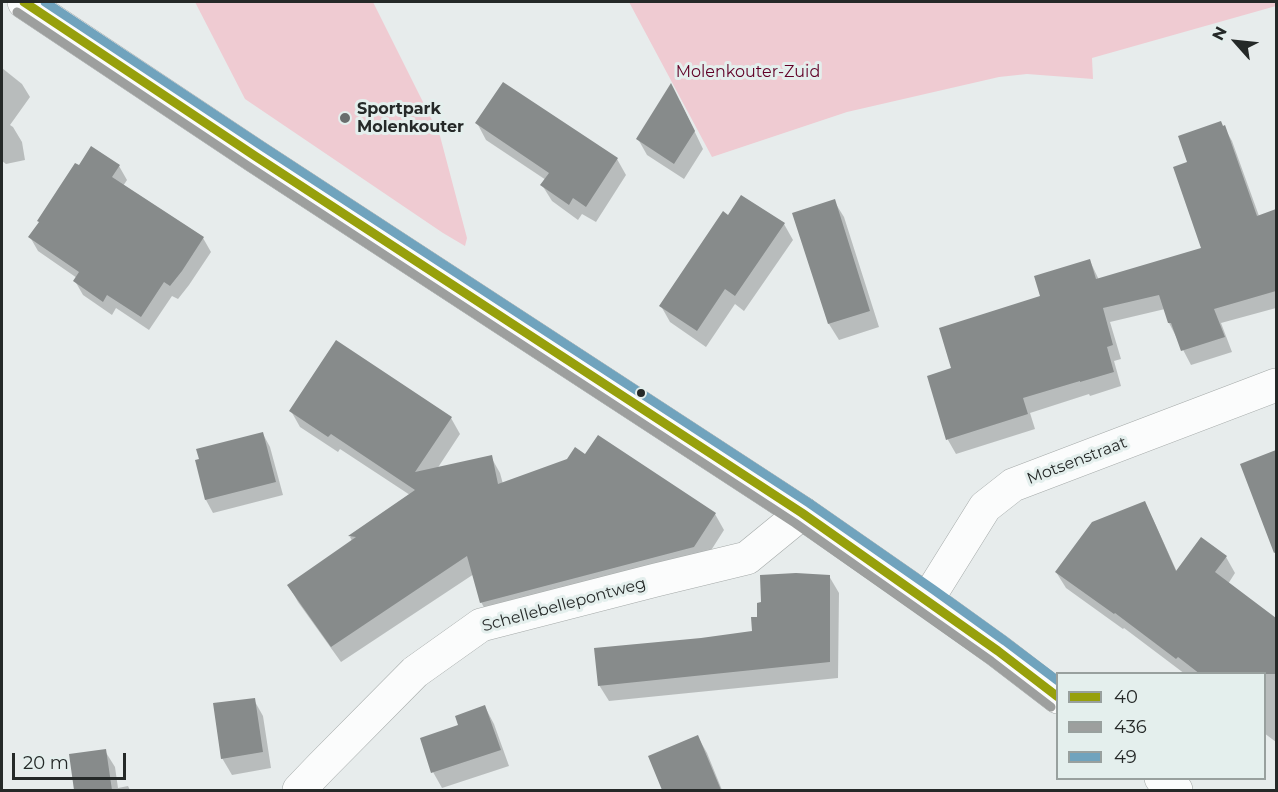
<!DOCTYPE html>
<style>
body{margin:0}
#map{position:relative;width:1278px;height:792px;overflow:hidden;background:#e7ecec;font-family:Montserrat,sans-serif}
canvas{display:block}
.frame{position:absolute;inset:0;border:3px solid #252928;pointer-events:none}
.legend{position:absolute;left:1056px;top:672px;width:210px;height:108px;box-sizing:border-box;background:#e4efed;border:2px solid #98a09e;margin:0;padding:8px 10px;list-style:none;font-size:18px;color:#252928}
.legend li{display:flex;align-items:center;gap:12px;height:30px}
.legend b{width:30px;border:2px solid #98a09e}
.north{position:absolute;left:1206px;top:12px;width:60px;height:60px;-webkit-text-stroke:4px #e4efed;paint-order:stroke;rotate:297deg;font-size:16px;font-weight:700;line-height:24px;text-align:center;color:#252928}
.north::after{content:'';display:block;margin:auto;width:21px;height:27px;background:#252928;clip-path:polygon(50% 0,100% 100%,50% 72%,0 100%)}
.scale{position:absolute;left:12px;top:753px;width:114px;height:27px;box-sizing:border-box;border:3px solid #252928;border-top:0;padding-left:8px;font-size:18px;line-height:21px;white-space:nowrap;color:#252928;-webkit-text-stroke:4px #e4efed;paint-order:stroke}
</style>
<div id="map">
<canvas width="1278" height="792"></canvas>
<div class="frame"></div>
<ul class="legend">
<li><b style="height:8px;background:#97a00c"></b>40</li>
<li><b style="height:8px;background:#9d9f9e"></b>436</li>
<li><b style="height:8px;background:#70a3bd"></b>49</li>
</ul>
<div class="north">N</div>
<div class="scale">20 m</div>
</div>
<script>
const ctx = document.querySelector('canvas').getContext('2d');
ctx.lineJoin = 'round';
function paint(path, color) { ctx.fillStyle = color; ctx.fill(path, 'evenodd'); }
const poly = rows => new Path2D(rows.map(r => 'M' + r).join(''));
function trace(path, color, width, dash) { ctx.strokeStyle = color; ctx.lineWidth = width; ctx.lineCap = dash ? 'butt' : 'round'; ctx.setLineDash(dash || []); ctx.stroke(path); }
function label(font, color, halo, rows, align = 'center') {
  ctx.font = font + ' Montserrat,sans-serif'; ctx.lineWidth = 6; ctx.setLineDash([]); ctx.textBaseline = 'middle'; ctx.strokeStyle = halo; ctx.fillStyle = color; for (const [text, x, y, turn = 0] of rows) {
    ctx.save(); ctx.translate(x, y); ctx.rotate((+turn || 0) * Math.PI / 180); ctx.textAlign = isNaN(turn) ? turn : align; if (halo) ctx.strokeText(text, 0, 0); ctx.fillText(text, 0, 0); ctx.restore();
  }
}
const green = poly([
 [195,2,373,2,440,136,467,238,465,246,443,233,245,99],
 [629,2,1276,2,1276,6,1092,58,1093,79,1027,74,999,77,847,112,712,157]
]);
const shadow = poly([
 [2,68,22,84,30,97,10,125,13,127,22,142,25,160,6,164,2,161],
 [680,101,703,149,684,179,647,155,638,139],
 [477,123,617,159,626,175,596,222,582,214,578,220,552,201,542,185,546,180,486,140],
 [1224,127,1232,141,1259,216,1276,210,1276,308,1221,323,1232,352,1191,365,1169,323,1165,309,1110,322,1121,359,1114,361,1121,386,1090,396,1089,394,1030,413,1035,429,956,454,948,440,928,377,953,369,1042,297,1090,261,1099,280,1203,249,1189,163],
 [119,166,127,180,123,186,203,238,211,252,189,285,178,299,172,296,149,330,116,308,112,315,83,295,75,281,77,278,38,251,30,237,79,167],
 [834,201,844,217,879,327,839,340,829,324,794,214],
 [729,217,784,224,793,240,744,311,735,304,706,347,670,322,661,306],
 [291,411,451,418,460,434,437,469,491,457,500,473,503,484,586,456,715,514,724,530,703,563,490,618,481,602,474,574,341,662,298,602,289,586,352,541,350,537,410,495,340,449,338,452,300,427],
 [263,434,270,447,283,495,213,513,206,500,197,461],
 [1276,452,1276,516,1268,527,1242,465],
 [1144,503,1153,519,1177,572,1202,539,1226,557,1235,573,1228,584,1276,620,1276,742,1264,733,1264,674,1189,674,1187,672,1185,674,1124,628,1123,629,1066,588,1056,572],
 [829,576,839,593,838,678,609,701,599,685,701,639,754,632,759,618],
 [254,700,263,716,271,768,232,775,222,758],
 [485,707,494,724,509,766,442,788,433,772,460,726],
 [698,737,707,753,722,790,664,790,650,756],
 [105,751,115,767,118,788,128,786,130,790,76,790,71,755]
]);
const building = poly([
 [503,82,618,158,586,207,573,198,569,205,540,185,549,173,475,123],
 [671,83,695,131,674,164,636,139],
 [1221,121,1223,126,1225,125,1257,216,1276,209,1276,291,1214,309,1225,337,1181,351,1171,323,1168,323,1159,295,1103,308,1113,345,1107,347,1114,372,1080,382,1080,381,1023,398,1028,414,946,440,927,376,951,368,939,328,1040,296,1034,276,1090,259,1096,279,1201,248,1173,167,1187,162,1178,136],
 [91,146,120,165,112,177,204,237,182,271,170,286,164,282,141,317,107,295,103,302,73,281,79,272,28,237,39,222,37,221,75,163,79,165],
 [741,195,785,223,735,296,725,289,697,331,659,306,723,211,728,215],
 [835,199,870,311,828,324,792,213],
 [336,340,452,417,415,472,492,455,498,484,567,459,575,447,585,454,598,435,716,513,694,547,480,603,467,556,331,647,287,585,356,537,348,536,415,490,331,434,328,437,289,411],
 [263,432,276,482,205,500,195,460,199,459,196,449],
 [1276,450,1276,552,1274,553,1240,464],
 [1145,501,1176,571,1201,537,1227,556,1215,572,1276,618,1276,674,1200,674,1178,657,1176,659,1115,613,1114,614,1055,572,1092,522],
 [796,573,830,575,830,662,598,686,594,648,701,638,752,631,751,617,757,617,757,603,761,602,760,575],
 [255,698,263,752,221,759,213,703],
 [485,705,501,750,431,773,420,738,458,725,455,716],
 [698,735,721,790,662,790,648,756],
 [106,749,112,790,74,790,69,754]
]);
const street = poly([
 [927,600,985,507,1013,485,1276,385],
 [299,790,321,767,415,672,481,625,656,580,747,558,802,513]
]);
const secondary = poly([
 [24,2,255,156,802,513,927,600,998,651,1058,697],
 [1161,778,1176,790]
]);
const bus1 = poly([
 [24,2,255,156,802,513,998,651,1058,697]
]);
const bus2 = poly([
 [17,12,248,166,795,523,991,661,1051,707]
]);
const bus3 = poly([
 [45,2,262,146,809,503,934,590,1005,641,1058,681]
]);
const markers = [
 [345,118,6,"#696d6d"],
 [641,393,5,"#252928"]
];
const parkNames = [
 ["Molenkouter-Zuid",748,72]
];
const poiNames = [
 ["Sportpark",357,109],
 ["Molenkouter",357,127]
];
const streetNames = [
 ["Motsenstraat",1077,461,-21],
 ["Schellebellepontweg",564,605,-15]
];
paint(green, '#efcbd2');
paint(shadow, '#0003');
paint(building, '#878b8b');
trace(street, '#a4a9a8', 34);
trace(secondary, '#a4a9a8', 34);
trace(street, '#fbfcfc', 33);
trace(secondary, '#fbfcfc', 33);
trace(bus1, '#97a00c', 9);
trace(bus2, '#9d9f9e', 9);
trace(bus3, '#70a3bd', 9);
for (const [x, y, r, color] of markers) { const dot = new Path2D(); dot.arc(x, y, r, 0, 2 * Math.PI); ctx.fillStyle = color; ctx.fill(dot); trace(dot, '#e4efed', 2); }
label('16px', '#610027', '#e4efed', parkNames);
label('bold 16px', '#252928', '#e4efed', poiNames, 'left');
label('16px', '#252928', '#e4efed', streetNames);
</script>
